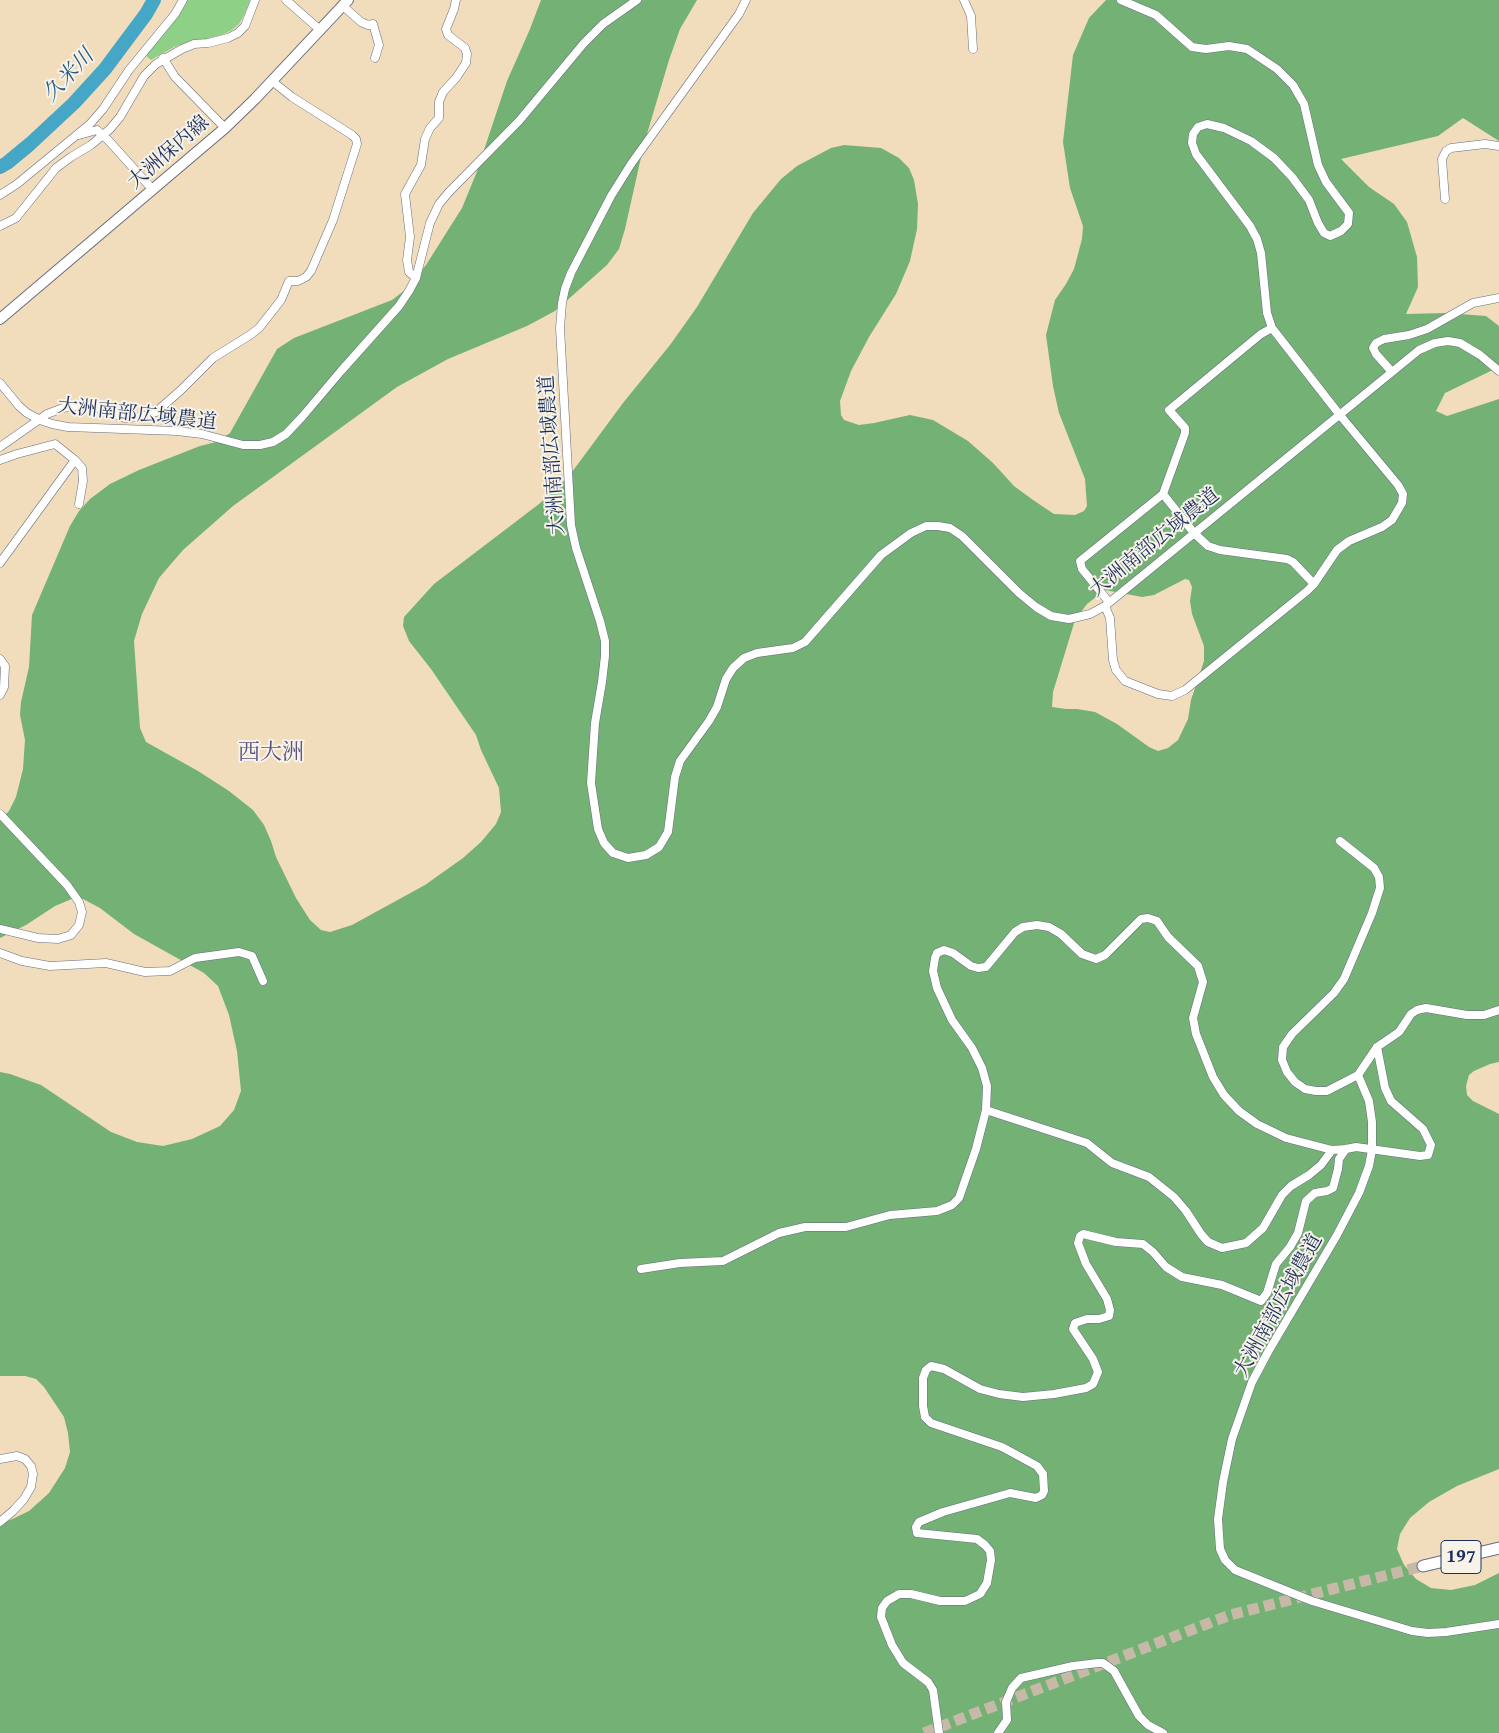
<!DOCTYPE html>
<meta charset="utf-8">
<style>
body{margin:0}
canvas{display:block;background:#f1dcbb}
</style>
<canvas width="1499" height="1733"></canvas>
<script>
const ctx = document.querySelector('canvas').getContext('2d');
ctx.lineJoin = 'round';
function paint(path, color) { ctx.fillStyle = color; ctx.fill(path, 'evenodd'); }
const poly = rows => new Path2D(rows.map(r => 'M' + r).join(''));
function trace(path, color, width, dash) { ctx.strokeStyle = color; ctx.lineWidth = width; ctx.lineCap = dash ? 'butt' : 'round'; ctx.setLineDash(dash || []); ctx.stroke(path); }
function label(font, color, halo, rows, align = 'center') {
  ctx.font = font + ' "Gentium Book Plus","Noto Serif JP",serif'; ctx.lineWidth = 4; ctx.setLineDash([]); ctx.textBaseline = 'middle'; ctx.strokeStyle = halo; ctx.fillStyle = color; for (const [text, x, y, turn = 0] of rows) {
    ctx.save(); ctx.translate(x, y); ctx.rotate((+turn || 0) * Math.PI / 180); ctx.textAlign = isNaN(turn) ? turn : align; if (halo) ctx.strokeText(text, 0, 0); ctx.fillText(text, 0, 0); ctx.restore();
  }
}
const green = poly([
 [186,0,250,0,244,15,239,24,232,30,222,35,176,46,151,60,144,54]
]);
const forest = poly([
 [541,0,697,0,680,29,669,60,644,144,625,229,619,249,607,265,555,311,527,326,448,359,397,387,233,506,183,550,159,578,142,614,134,641,140,728,146,742,198,771,229,791,253,810,264,825,271,841,276,857,296,898,310,920,321,930,330,932,352,925,425,885,463,858,481,842,496,824,501,812,499,788,481,750,476,735,431,669,409,641,403,626,404,617,434,584,539,504,558,487,572,472,623,403,670,345,697,307,753,213,781,179,797,166,831,148,844,145,881,148,899,158,909,168,914,180,918,204,917,229,910,261,896,294,869,337,851,371,840,401,841,415,844,420,859,425,874,423,910,415,933,420,968,441,993,463,1014,486,1033,500,1054,514,1075,515,1084,511,1087,506,1085,479,1059,413,1053,386,1046,335,1055,300,1066,284,1074,269,1082,239,1083,226,1070,188,1063,142,1073,55,1089,18,1106,0,1499,0,1499,141,1463,118,1438,136,1341,159,1369,187,1394,204,1407,222,1417,257,1418,287,1406,314,1446,313,1486,316,1499,326,1499,367,1445,393,1436,411,1447,416,1499,399,1499,1062,1490,1064,1474,1071,1469,1075,1466,1086,1467,1095,1473,1101,1499,1114,1499,1469,1457,1486,1429,1502,1410,1518,1400,1534,1397,1549,1404,1565,1416,1579,1431,1588,1451,1590,1475,1585,1499,1573,1499,1733,0,1733,0,1525,29,1511,49,1493,65,1468,70,1452,68,1433,64,1417,44,1387,36,1379,25,1376,0,1376,0,1072,10,1074,41,1085,111,1132,137,1142,163,1146,192,1139,220,1126,234,1110,241,1091,237,1051,229,1015,218,986,204,973,134,934,100,908,83,899,74,898,55,906,26,925,0,938,0,820,9,811,16,797,23,769,25,740,20,715,21,702,29,667,32,615,70,526,79,511,90,499,110,484,139,470,200,446,216,442,230,433,277,349,294,338,392,300,405,290,426,265,462,208,476,174,507,81,530,29],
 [1185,579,1189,580,1192,587,1190,601,1192,614,1204,646,1204,661,1191,700,1188,719,1178,740,1168,748,1158,751,1149,747,1117,724,1095,712,1077,709,1066,709,1052,707,1053,692,1075,620,1087,604,1105,590,1142,597,1154,595]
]);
const river = poly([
 [0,167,7,163,30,144,74,103,105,69,146,14,154,0]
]);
const highwayTunnel = poly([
 [924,1733,1230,1615,1423,1566]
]);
const minor = poly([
 [286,0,320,30],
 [746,0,739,14,631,164,611,196,571,273,565,289,562,303,560,328,571,525,576,548,600,621,605,641,605,656,602,682,595,723,591,783,598,829,604,843,613,853,628,858,646,855,659,847,668,832,675,777,680,761,709,721,717,707,726,679,733,668,744,658,757,653,793,648,805,642,881,555,911,533,926,526,938,526,950,528,962,536,1019,593,1036,607,1051,616,1069,619,1090,614,1105,606,1419,350,1435,343,1448,341,1460,343,1480,355,1499,371],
 [964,0,971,16,973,49],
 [343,6,361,22,368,25,373,24,379,45,375,58],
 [163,58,175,77,225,128],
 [79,135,97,130,109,141,153,190],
 [0,195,17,184,90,124,103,109,129,70,175,14,183,0],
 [1445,199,1442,159,1446,151,1451,148,1485,144,1499,146],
 [0,226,16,218,56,168,71,157,91,145,110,129,120,117,144,76,156,64,182,49,194,44,208,43,228,38,238,33,245,26,255,0],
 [416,278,409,272,407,260,410,237,405,194,421,165,425,139,430,128,439,118,439,102,443,92,456,78,466,63,467,54,465,48,448,35,446,29,454,9,456,0],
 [1392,372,1376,354,1373,348,1376,343,1384,339,1409,335,1427,329,1473,303,1499,298],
 [0,383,19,406,27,413,40,420,52,424,68,427,177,431,202,434,243,445,260,445,273,442,286,434,302,417,341,371,399,306,409,291,416,278,430,223,439,204,449,192,519,121,584,43,603,24,637,0],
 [0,447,47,414,63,408,74,406,96,407,125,418,142,417,156,412,181,390,213,358,250,335,259,328,281,300,289,281,298,281,306,277,311,271,333,220,357,144,356,139,352,135,292,97,272,81],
 [0,460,17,454,55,444,75,460,0,563],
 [75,460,82,468,83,481,79,504],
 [1163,494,1194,533,1208,546,1220,550,1287,559,1293,562,1314,584],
 [1109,602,1082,569,1080,561,1163,494,1185,433,1185,428,1169,410,1261,334,1272,328],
 [1105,606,1110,618,1113,660,1116,670,1125,681,1158,694,1172,696,1185,690,1307,591,1314,584,1337,550,1349,541,1382,527,1392,520,1402,503,1403,494,1398,485,1339,414,1272,328,1267,313,1261,253,1257,239,1250,226,1196,154,1192,143,1193,134,1198,127,1207,124,1224,128,1251,141,1274,158,1292,177,1309,200,1318,223,1324,233,1330,236,1341,231,1348,224,1349,213,1326,182,1318,165,1304,104,1293,85,1277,69,1247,49,1229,46,1206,49,1192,47,1156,15,1121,0],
 [0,659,5,666,4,687,0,695],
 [0,814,67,885,79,902,82,912,79,925,71,935,58,939,38,938,0,929],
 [1340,841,1374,868,1379,877,1380,888,1372,913,1344,979,1334,993,1292,1034,1283,1047,1282,1060,1287,1072,1295,1082,1305,1089,1316,1091,1327,1091,1358,1075,1377,1047,1399,1032,1411,1014,1417,1010,1426,1008,1467,1015,1484,1015,1499,1010],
 [0,953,22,961,50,966,106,963,145,972,170,971,195,958,239,952,252,956,263,981],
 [1358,1075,1369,1101,1372,1122,1372,1150,1369,1166,1359,1193,1337,1235,1268,1352,1252,1382,1232,1439,1223,1482,1218,1519,1220,1549,1225,1560,1235,1570,1312,1601,1412,1631,1428,1633,1446,1632,1499,1624],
 [986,1110,1087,1143,1112,1163,1149,1177,1174,1197,1186,1211,1201,1234,1208,1242,1222,1248,1246,1243,1263,1228,1282,1195,1291,1186,1309,1175,1321,1165,1332,1150],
 [641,1269,680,1263,723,1261,779,1233,805,1227,846,1227,890,1215,937,1211,952,1205,959,1198,976,1149,986,1110,987,1086,982,1068,972,1048,952,1020,937,988,933,971,935,958,937,953,944,950,953,953,971,966,978,968,986,967,1015,932,1023,927,1037,925,1049,927,1061,934,1082,954,1096,959,1105,955,1141,919,1148,918,1157,921,1168,937,1198,966,1203,982,1193,1018,1196,1034,1213,1077,1224,1095,1239,1111,1257,1124,1286,1138,1332,1150,1346,1149,1356,1147,1420,1156,1428,1155,1431,1145,1423,1129,1391,1101,1385,1088,1377,1047],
 [0,1459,17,1456,25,1459,31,1466,33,1474,31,1487,24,1499,13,1511,0,1522],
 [939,1733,933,1690,928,1682,903,1663,892,1645,881,1617,882,1608,887,1601,899,1594,911,1594,940,1601,965,1601,980,1594,987,1583,991,1560,990,1551,985,1545,977,1539,917,1533,916,1527,919,1522,943,1512,1010,1493,1036,1498,1042,1495,1044,1491,1043,1474,1037,1466,1002,1447,931,1423,925,1417,923,1406,923,1378,926,1370,931,1366,944,1369,980,1389,999,1394,1023,1397,1054,1394,1086,1388,1093,1384,1098,1372,1093,1359,1073,1329,1075,1323,1087,1319,1099,1319,1109,1316,1110,1310,1107,1299,1086,1264,1078,1243,1080,1236,1083,1234,1116,1242,1143,1244,1153,1252,1166,1267,1182,1277,1222,1285,1261,1301,1267,1293,1276,1264,1290,1247,1298,1233,1306,1201,1315,1193,1327,1191,1333,1188,1338,1169,1339,1159,1346,1149],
 [998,1733,1007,1720,1006,1702,1012,1688,1021,1678,1073,1666,1098,1663,1103,1663,1114,1671,1139,1716,1148,1725,1163,1733]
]);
const major = poly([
 [0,319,225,128,255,99,348,0]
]);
const highway = poly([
 [1423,1566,1499,1548]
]);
const shields = [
 [1461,1557,40]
];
const shieldNames = [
 ["197",1461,1557]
];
const streetNames = [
 ["大洲保内線",169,153,-41],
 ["大洲南部広域農道",137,415,6],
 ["大洲南部広域農道",553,455,-94],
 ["大洲南部広域農道",1155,543,-39],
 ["大洲南部広域農道",1279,1306,-61]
];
const waterNames = [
 ["久米川",69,76,-47]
];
const quarterNames = [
 ["西大洲",271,753]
];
paint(green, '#8fd087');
paint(forest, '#73b274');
trace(river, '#45a6c5', 14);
trace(highwayTunnel, '#c6b9a8', 11, [11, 5.5]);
trace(minor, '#666c7f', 9);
trace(major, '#666c7f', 12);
trace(highway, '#666c7f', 13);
trace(minor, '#fff', 8);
trace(major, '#fff', 10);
trace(highway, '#fff', 11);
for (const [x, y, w] of shields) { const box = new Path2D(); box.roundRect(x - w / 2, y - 16.5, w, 33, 4); ctx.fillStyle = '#f7f3e8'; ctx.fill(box); trace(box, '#1b2f5e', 1); }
label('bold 19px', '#1b2f5e', null, shieldNames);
label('20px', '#1b2f5e', '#f7f3e8', streetNames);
label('italic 21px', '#2a5982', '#f7f3e8', waterNames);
label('22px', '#5c507f', '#f7f3e8', quarterNames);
</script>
